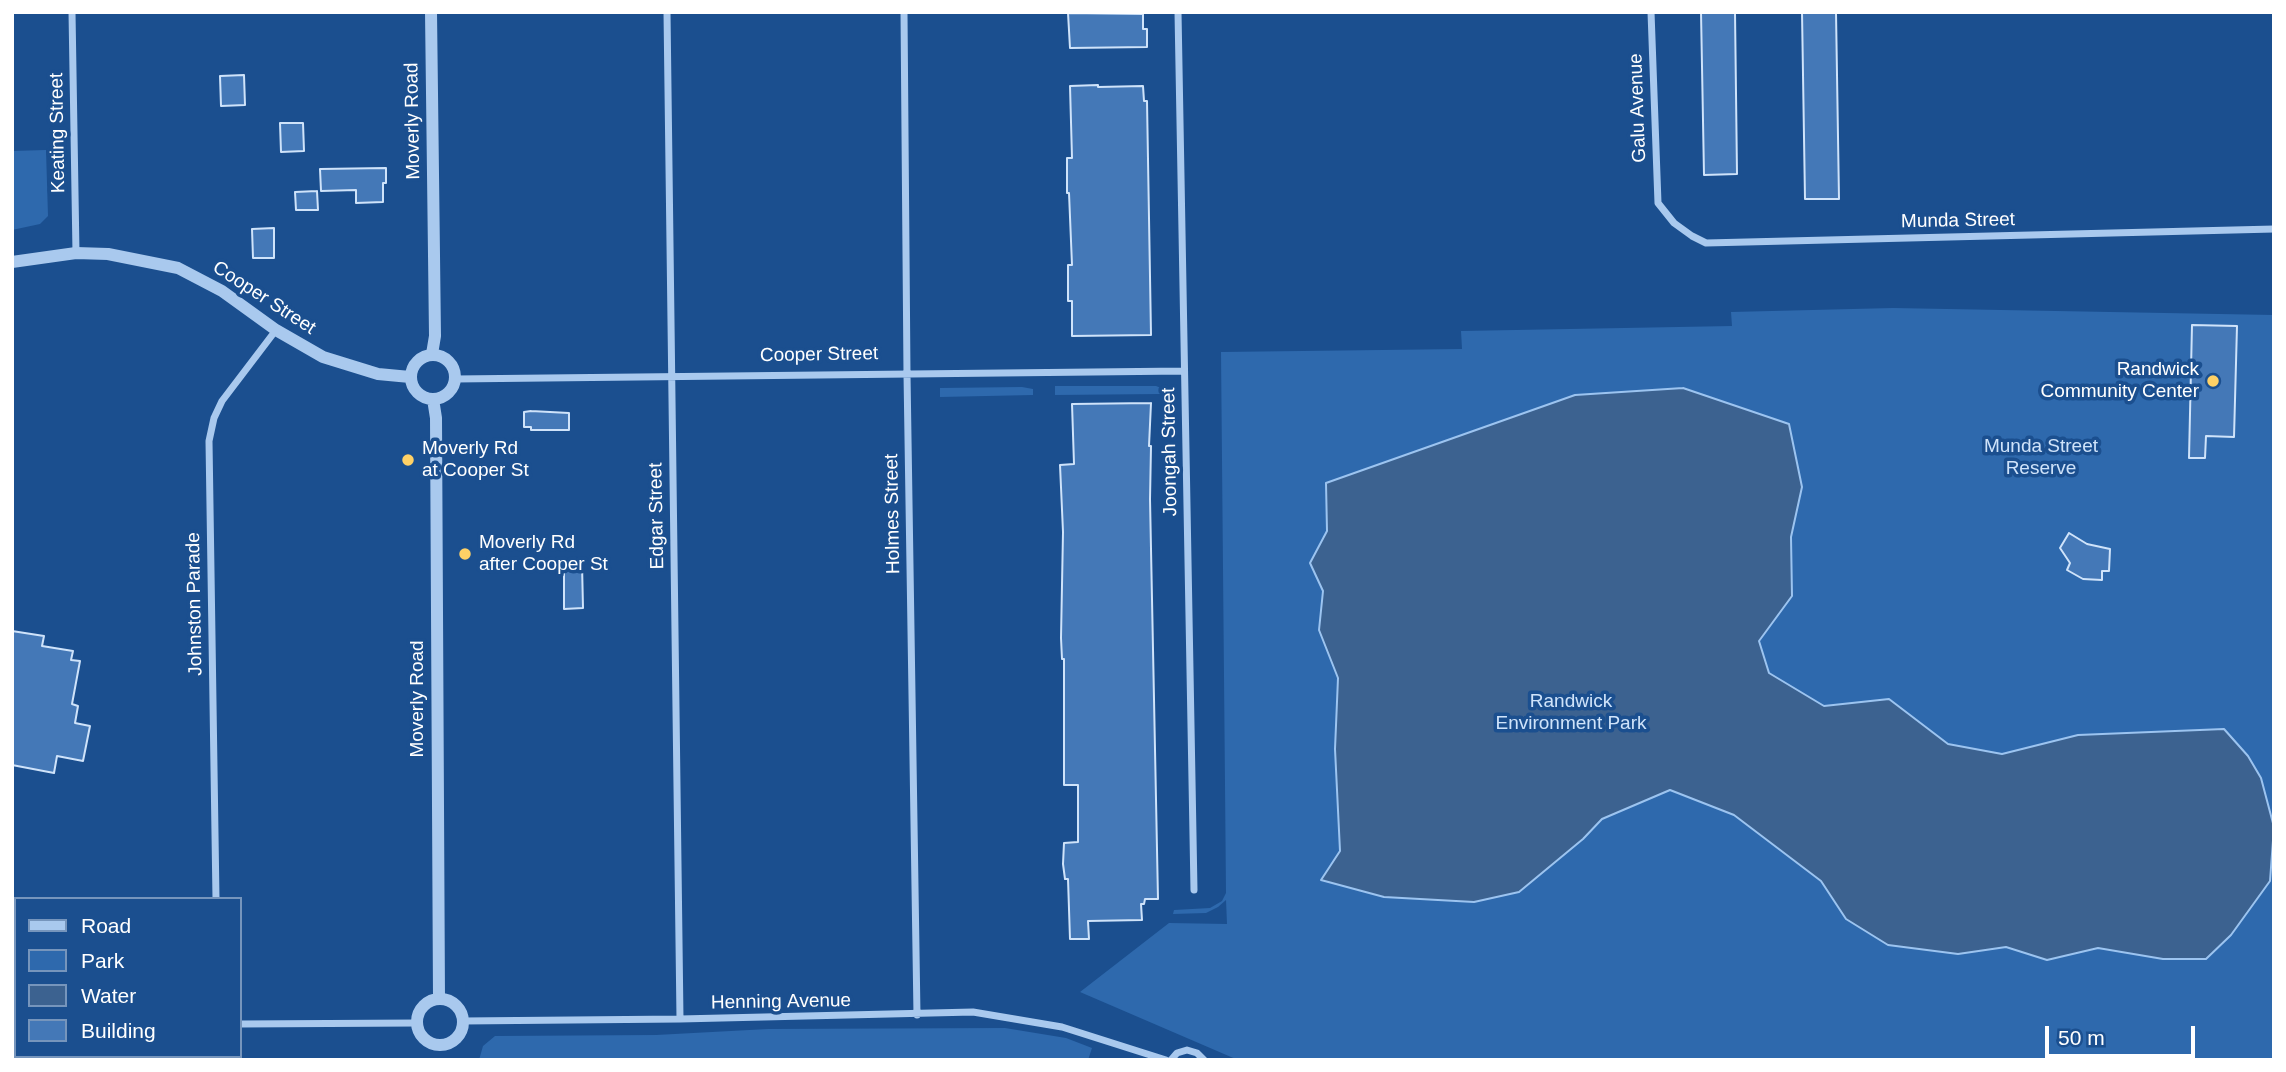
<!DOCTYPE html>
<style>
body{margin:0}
#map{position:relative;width:2286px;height:1072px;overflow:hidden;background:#1b4f8f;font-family:Arial,sans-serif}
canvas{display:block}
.frame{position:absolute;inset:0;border:14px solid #fff;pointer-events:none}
.legend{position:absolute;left:14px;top:897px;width:228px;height:161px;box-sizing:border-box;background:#1b4f8f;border:2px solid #7695bc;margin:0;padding:9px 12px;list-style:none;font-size:21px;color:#fff}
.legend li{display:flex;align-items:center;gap:14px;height:35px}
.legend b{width:35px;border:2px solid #7695bc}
.scale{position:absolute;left:2045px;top:1026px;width:150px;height:32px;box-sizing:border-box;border:4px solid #fff;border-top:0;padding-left:9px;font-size:21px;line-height:24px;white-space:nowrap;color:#fff;-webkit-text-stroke:5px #1b4f8f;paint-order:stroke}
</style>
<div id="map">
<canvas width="2286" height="1072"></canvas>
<div class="frame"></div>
<ul class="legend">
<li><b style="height:9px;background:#a9c9ee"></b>Road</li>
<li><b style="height:19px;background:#2e69ad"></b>Park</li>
<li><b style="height:19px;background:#3c6290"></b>Water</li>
<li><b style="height:19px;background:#4478b7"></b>Building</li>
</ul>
<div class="scale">50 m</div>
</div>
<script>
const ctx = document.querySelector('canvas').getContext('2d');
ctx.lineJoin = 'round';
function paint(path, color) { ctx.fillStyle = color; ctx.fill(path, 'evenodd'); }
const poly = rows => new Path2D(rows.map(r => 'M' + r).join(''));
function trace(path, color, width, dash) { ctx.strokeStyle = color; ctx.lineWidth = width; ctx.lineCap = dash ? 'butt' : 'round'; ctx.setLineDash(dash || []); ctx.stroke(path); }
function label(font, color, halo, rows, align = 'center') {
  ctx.font = font + ' Arial,sans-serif'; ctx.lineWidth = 7; ctx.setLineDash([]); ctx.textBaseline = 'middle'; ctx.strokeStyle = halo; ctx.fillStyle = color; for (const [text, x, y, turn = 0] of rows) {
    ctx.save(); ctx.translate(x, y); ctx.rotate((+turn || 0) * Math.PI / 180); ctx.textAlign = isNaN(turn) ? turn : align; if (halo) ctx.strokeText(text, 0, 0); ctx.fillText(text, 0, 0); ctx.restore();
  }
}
const green = poly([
 [46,150,48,216,40,224,12,230,12,151],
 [1893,308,2274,315,2274,1060,1238,1060,1080,992,1169,923,1227,924,1226,900,1218,907,1206,913,1173,914,1174,910,1210,908,1222,901,1226,893,1221,352,1462,349,1461,331,1732,326,1731,312],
 [1055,386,1156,386,1161,388,1161,394,1055,395],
 [1022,387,1033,389,1033,395,940,397,940,388],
 [1005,1028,1066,1038,1092,1048,1088,1060,479,1060,483,1046,495,1036,656,1035,768,1029]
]);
const water = poly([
 [1683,388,1789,424,1802,487,1791,537,1792,596,1759,641,1769,673,1824,706,1889,699,1948,744,2002,754,2078,735,2224,729,2248,756,2261,778,2274,827,2270,881,2231,935,2206,959,2163,959,2098,948,2047,960,2006,947,1958,954,1888,945,1846,919,1821,881,1734,815,1670,790,1602,819,1583,839,1519,892,1474,902,1384,897,1321,880,1340,851,1335,749,1338,678,1319,630,1323,591,1310,563,1327,531,1326,483,1575,395,1683,388]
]);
const building = poly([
 [1701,12,1735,12,1737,174,1704,175,1701,12],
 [1802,12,1836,12,1839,199,1805,199,1802,12],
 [1068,13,1143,14,1143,29,1147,29,1147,47,1070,48,1068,13],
 [244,75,245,105,221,106,220,76,244,75],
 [1098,85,1098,87,1143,86,1144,101,1147,101,1151,335,1072,336,1072,301,1068,301,1068,265,1072,265,1069,193,1067,193,1067,158,1072,158,1070,86,1098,85],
 [280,123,303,123,304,151,281,152,280,123],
 [386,168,386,183,383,183,383,202,356,203,356,190,321,191,320,169,386,168],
 [317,191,318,210,296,210,295,192,317,191],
 [274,228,274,258,253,258,252,229,274,228],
 [2192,325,2237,326,2234,437,2206,436,2205,458,2189,458,2192,325],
 [1151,403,1149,446,1151,446,1150,499,1158,899,1145,899,1144,904,1141,904,1142,920,1088,921,1089,939,1070,939,1068,879,1065,879,1063,864,1064,843,1078,842,1078,785,1064,785,1064,659,1062,659,1061,638,1063,532,1060,465,1074,464,1072,404,1151,403],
 [531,411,569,413,569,430,531,430,531,427,524,427,524,412,531,411],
 [2069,533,2087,544,2110,549,2109,571,2102,571,2102,580,2083,579,2067,570,2070,563,2060,548,2069,533],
 [564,564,582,564,583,608,564,609,564,564],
 [12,631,44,636,42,646,73,651,71,660,80,661,72,704,78,706,75,723,90,726,83,761,57,756,54,773,12,765,12,631]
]);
const minor = poly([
 [72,12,76,253],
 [667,12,680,1019],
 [904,12,907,374,917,1015],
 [1178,12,1194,890],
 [1651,12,1658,203,1674,223,1692,236,1706,243,2274,229],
 [455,379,1184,371],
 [216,899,209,441,214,418,222,401,276,330],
 [463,1021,680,1019,973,1012,1062,1027,1166,1060],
 [240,1024,417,1023],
 [24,1060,24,1056],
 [1171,1060,1177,1053,1187,1050,1197,1053,1204,1060]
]);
const tertiary = poly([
 [431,12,435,336,432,354],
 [12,262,76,253,108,254,178,268,222,291,276,330,323,357,378,374,410,377],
 '411 377a22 22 0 1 1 44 0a22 22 0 1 1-44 0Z',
 [433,399,436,418,439,999],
 '417 1022a23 23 0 1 1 46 0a23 23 0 1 1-46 0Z'
]);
const markers = [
 [2213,381,7,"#ffd166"],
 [408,460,7,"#ffd166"],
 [465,554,7,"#ffd166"]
];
const streetNames = [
 ["Galu Avenue",1638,108,-92],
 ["Moverly Road",413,121,-91],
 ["Keating Street",58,133,-91],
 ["Munda Street",1958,221,-1],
 ["Cooper Street",264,298,33],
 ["Cooper Street",819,355,-1],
 ["Joongah Street",1170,452,-91],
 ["Holmes Street",893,514,-91],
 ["Edgar Street",657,516,-91],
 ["Johnston Parade",195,604,-91],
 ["Moverly Road",418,699,-90],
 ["Henning Avenue",781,1002,-1]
];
const poiNames = [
 ["Randwick",2199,370,"right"],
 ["Community Center",2199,392,"right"],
 ["Moverly Rd",422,449],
 ["at Cooper St",422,471],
 ["Moverly Rd",479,543],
 ["after Cooper St",479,565]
];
const parkNames = [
 ["Munda Street",2041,447],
 ["Reserve",2041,469],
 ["Randwick",1571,702],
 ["Environment Park",1571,724]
];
paint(green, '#2e69ad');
paint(water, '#3c6290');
trace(water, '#9cc4f0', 2);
paint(building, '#4478b7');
trace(building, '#cfe3fa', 2);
trace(minor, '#a9c9ee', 7);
trace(tertiary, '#a9c9ee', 12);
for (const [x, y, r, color] of markers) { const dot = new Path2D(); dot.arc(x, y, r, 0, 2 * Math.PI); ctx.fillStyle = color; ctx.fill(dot); trace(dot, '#1b4f8f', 2.5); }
label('19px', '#fff', '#1b4f8f', streetNames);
label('19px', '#fff', '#1b4f8f', poiNames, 'left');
label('19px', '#cfe3fa', '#1b4f8f', parkNames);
</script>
